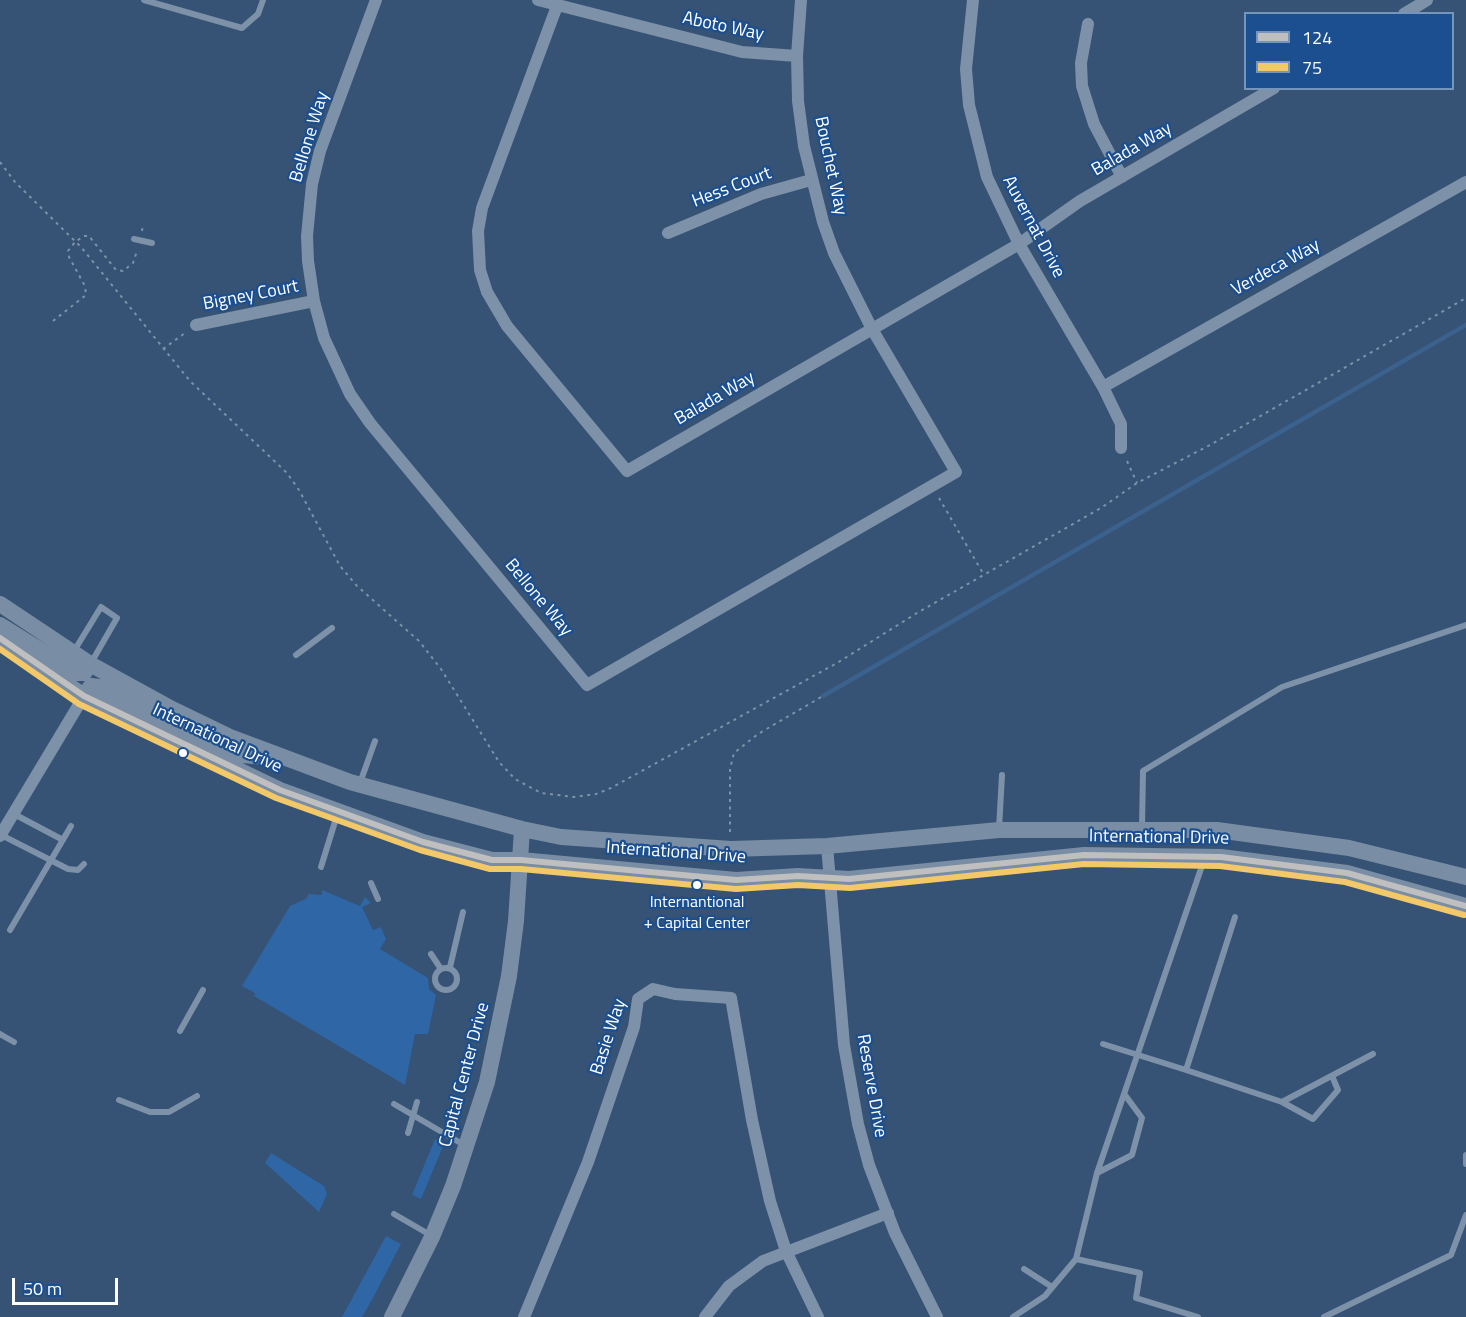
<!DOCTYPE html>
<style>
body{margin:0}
#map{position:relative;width:1466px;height:1317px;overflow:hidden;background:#365274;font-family:"Titillium Web",sans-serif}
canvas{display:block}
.legend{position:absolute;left:1244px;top:12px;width:210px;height:78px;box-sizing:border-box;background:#1b4f8f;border:2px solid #7695bc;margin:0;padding:8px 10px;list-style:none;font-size:18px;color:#fff}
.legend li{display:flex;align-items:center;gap:12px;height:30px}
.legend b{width:30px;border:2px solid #7695bc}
.scale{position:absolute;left:12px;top:1278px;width:106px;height:27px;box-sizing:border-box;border:3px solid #fff;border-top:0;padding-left:8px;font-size:18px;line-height:21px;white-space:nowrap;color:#fff;-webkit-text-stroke:4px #1b4f8f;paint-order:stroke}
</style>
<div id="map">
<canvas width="1466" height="1317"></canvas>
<ul class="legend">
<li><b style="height:8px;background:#bfbfbf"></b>124</li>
<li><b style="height:8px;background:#f2c868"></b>75</li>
</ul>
<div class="scale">50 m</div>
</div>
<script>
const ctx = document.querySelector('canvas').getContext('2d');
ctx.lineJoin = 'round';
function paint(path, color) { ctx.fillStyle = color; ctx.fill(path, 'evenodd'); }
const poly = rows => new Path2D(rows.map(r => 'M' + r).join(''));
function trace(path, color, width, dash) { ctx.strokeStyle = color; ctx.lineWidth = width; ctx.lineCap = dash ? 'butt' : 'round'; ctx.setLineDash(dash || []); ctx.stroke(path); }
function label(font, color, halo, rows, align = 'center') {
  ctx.font = font + ' "Titillium Web",sans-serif'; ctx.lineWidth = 4.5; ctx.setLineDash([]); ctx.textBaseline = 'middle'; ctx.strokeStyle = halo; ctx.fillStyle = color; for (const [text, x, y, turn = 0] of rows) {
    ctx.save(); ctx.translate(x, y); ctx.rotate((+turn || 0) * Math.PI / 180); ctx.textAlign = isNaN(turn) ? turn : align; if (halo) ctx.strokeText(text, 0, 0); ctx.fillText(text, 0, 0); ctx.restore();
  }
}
const green = poly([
 [322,890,360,906,365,897,371,903,362,907,373,930,381,927,386,939,380,949,428,978,429,989,436,995,428,1034,415,1034,405,1085,254,996,255,993,242,986,290,906,307,898,308,894,322,895],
 [435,1139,444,1144,421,1199,412,1195],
 [271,1153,324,1186,327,1194,319,1212,265,1163],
 [386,1236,401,1244,374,1296,362,1317,342,1317]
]);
const stream = poly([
 [823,696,1466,325]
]);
const path = poly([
 [0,162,15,182,81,247,190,381,287,473,299,490,340,566,357,586,419,641,441,669,499,762,515,779,541,793,574,797,596,794,611,788,837,663,917,613,1101,508,1137,483,1210,445,1466,298],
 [142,231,143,224],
 [53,321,86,295,85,286,69,257,68,251,75,242,84,236,89,236,116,270,123,271,133,263,137,251],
 [163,349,185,333],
 [1127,461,1137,483],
 [939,498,984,575],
 [730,832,730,769,734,753,758,734,823,696]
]);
const lane = poly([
 [144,0,242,28,258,14,263,0],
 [134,239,152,243],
 [74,651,101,607,117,618,91,663],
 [296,655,332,628],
 [360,783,375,741],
 [14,814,63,840],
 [1142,827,1143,771,1282,687,1466,625],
 [999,829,1002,775],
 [1,835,68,869,78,870,84,864],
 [321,867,338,812],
 [371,883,378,899],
 [1235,917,1186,1070,1282,1102,1373,1054],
 [10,930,71,826],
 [431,954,441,969],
 [450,967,463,912],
 '435 979a11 11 0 1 1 22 0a11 11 0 1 1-22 0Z',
 [180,1031,203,990],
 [0,1034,14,1042],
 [1103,1044,1186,1070],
 [119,1100,150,1112,169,1112,197,1096],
 [1282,1102,1313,1119,1338,1090,1332,1076],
 [394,1104,464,1145],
 [408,1133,417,1102],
 [1466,1155,1466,1164],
 [1097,1173,1132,1155,1142,1118,1125,1095],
 [394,1214,432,1236],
 [1076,1259,1097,1173,1205,857],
 [1024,1269,1052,1287],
 [1013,1317,1045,1296,1076,1259,1140,1273,1136,1298,1198,1317],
 [1324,1317,1451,1255,1466,1215]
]);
const street = poly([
 [376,0,320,151,312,184,307,236,308,261,314,301,324,338,350,394,370,423,587,685,956,472,872,329,834,253,823,222,804,146,798,101,797,56,801,0],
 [538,0,742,52,797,56],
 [973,0,966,69,969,105,987,177,1019,244,1103,387,1121,424,1121,448],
 [557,6,482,208,478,231,480,270,487,292,507,326,627,471,1019,244,1080,201,1274,88],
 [1404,14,1427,0],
 [1088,24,1081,63,1082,86,1094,124,1122,177],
 [668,233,761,194,811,180],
 [196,325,314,301],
 [1103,387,1466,182],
 [0,836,84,696],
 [827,846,844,1045,858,1124,869,1165,895,1233,937,1317],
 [524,1317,588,1162,634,1027,638,999,653,989,675,994,731,998,752,1120,770,1201,786,1251,818,1317],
 [705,1317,729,1286,763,1261,888,1213]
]);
const secondary = poly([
 [0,604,90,664,172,709,230,737,350,782,522,829,561,837,731,849,827,846,999,830,1217,830,1349,848,1466,877],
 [0,625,77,673,84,673,90,664],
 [0,638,84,696,280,790,423,842,492,860,521,860,736,880,798,876,849,879,1084,855,1221,857,1347,873,1466,906],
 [84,696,91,686,100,687,230,754,266,757],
 [392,1317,432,1237,453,1186,487,1082,509,976,516,921,522,829]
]);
const bus1 = poly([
 [0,638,84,696,280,790,423,842,492,860,521,860,736,880,798,876,849,879,1084,855,1221,857,1347,873,1466,906]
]);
const bus2 = poly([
 [0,649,79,704,276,798,420,850,490,869,521,869,736,889,798,885,850,888,1084,864,1220,866,1345,882,1464,915]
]);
const markers = [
 [183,753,5,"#fff"],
 [697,885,5,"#fff"]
];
const busNames = [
 ["Internantional",697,903],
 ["+ Capital Center",697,924]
];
const streetNames = [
 ["Aboto Way",723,27,12],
 ["Bellone Way",310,137,-73],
 ["Balada Way",1132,150,-30],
 ["Bouchet Way",830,166,78],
 ["Hess Court",732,188,-21],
 ["Auvernat Drive",1033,227,62],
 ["Verdeca Way",1276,268,-29],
 ["Bigney Court",251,296,-11],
 ["Balada Way",715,399,-30],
 ["Bellone Way",538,598,50],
 ["International Drive",217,739,25],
 ["International Drive",1159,838,1],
 ["International Drive",676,853,4],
 ["Basie Way",609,1037,-72],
 ["Capital Center Drive",465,1075,-75],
 ["Reserve Drive",871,1086,80]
];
paint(green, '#2f66a5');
trace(stream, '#3b618d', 4.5);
trace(path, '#7d92a8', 2, [3, 4.5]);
trace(lane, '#7d92a8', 6);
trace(street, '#7d92a8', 12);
trace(secondary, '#798da4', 16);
trace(bus1, '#bfbfbf', 6);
trace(bus2, '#f2c868', 6);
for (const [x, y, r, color] of markers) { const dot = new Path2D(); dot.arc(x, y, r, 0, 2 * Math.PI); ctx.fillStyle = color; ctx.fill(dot); trace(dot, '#1b4f8f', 2); }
label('16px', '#fff', '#1b4f8f', busNames);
label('18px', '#fff', '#1b4f8f', streetNames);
</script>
